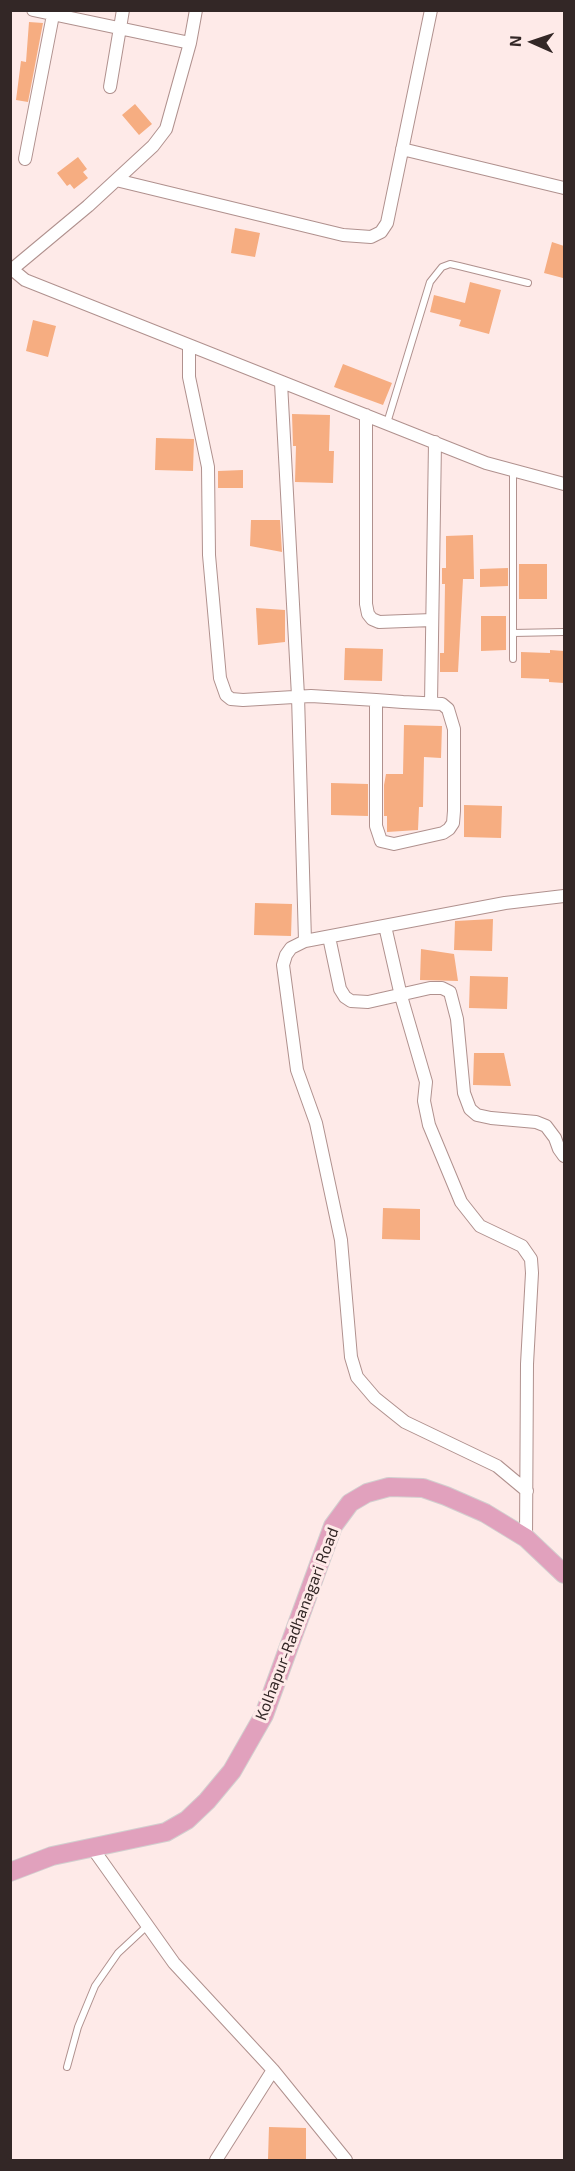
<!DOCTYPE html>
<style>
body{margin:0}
#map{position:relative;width:575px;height:2171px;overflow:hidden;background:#feeae8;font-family:"Exo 2",sans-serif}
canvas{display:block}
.frame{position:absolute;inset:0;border:12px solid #332726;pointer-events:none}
.north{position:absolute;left:503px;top:12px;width:60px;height:60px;-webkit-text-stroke:4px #feeae8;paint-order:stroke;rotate:273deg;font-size:16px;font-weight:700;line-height:24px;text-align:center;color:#332726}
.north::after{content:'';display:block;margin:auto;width:21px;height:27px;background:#332726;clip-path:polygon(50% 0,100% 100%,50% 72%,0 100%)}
</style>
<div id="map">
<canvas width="575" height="2171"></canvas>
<div class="frame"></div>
<div class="north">N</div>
</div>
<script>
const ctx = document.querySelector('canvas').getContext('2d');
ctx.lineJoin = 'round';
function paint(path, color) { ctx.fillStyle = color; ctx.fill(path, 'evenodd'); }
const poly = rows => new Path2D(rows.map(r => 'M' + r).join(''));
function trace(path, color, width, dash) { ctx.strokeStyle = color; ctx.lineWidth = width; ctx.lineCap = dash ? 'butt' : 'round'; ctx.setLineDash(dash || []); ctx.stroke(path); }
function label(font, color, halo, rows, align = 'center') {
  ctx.font = font + ' "Exo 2",sans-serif'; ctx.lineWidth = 6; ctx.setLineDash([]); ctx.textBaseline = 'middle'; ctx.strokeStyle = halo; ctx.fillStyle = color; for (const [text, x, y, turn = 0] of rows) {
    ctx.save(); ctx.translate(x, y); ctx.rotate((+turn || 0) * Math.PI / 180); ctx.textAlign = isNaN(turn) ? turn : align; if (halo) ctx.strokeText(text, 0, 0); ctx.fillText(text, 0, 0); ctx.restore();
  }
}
const building = poly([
 [29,22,43,23,28,102,16,100,21,61,26,62],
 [135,104,152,124,139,135,122,115],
 [78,157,87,169,83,172,88,178,74,189,70,184,67,186,57,173],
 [235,228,260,233,255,257,231,253],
 [552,242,564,246,563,278,544,273],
 [470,282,501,290,489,334,459,326,461,320,430,312,434,295,465,303],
 [33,320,56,326,48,357,26,351],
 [343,364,392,383,383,405,334,387],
 [292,414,330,415,329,451,334,451,333,483,295,482,296,446,293,446],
 [156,438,194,439,193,471,155,470],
 [243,470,243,488,218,488,218,471],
 [251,520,280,520,282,552,250,546],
 [473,535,474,579,463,579,458,672,440,672,440,653,444,653,445,584,442,584,442,568,446,568,446,536],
 [519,564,547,564,547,599,519,599],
 [508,568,508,586,480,587,480,569],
 [256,608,285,610,285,642,258,645],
 [481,616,506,616,506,650,481,651],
 [345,648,383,649,382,681,344,680],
 [550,650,564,651,564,683,549,682,549,679,521,678,521,652,550,653],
 [404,725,442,726,441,758,424,757,423,807,419,807,418,830,387,832,387,816,384,816,384,785,386,774,403,774],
 [331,783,368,784,368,816,331,815],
 [464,805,502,806,501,838,464,837],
 [255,903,292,904,291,936,254,935],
 [493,919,492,951,454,950,455,921],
 [421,949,454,954,458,981,420,980],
 [470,976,508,977,507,1009,469,1008],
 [474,1053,504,1053,511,1086,473,1085],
 [383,1208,420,1209,420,1240,382,1239],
 [269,2127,306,2128,306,2160,268,2159]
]);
const lane = poly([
 [387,423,430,282,442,267,450,264,459,266,528,283],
 [513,633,564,632],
 [513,659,513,470],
 [67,2067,78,2027,95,1986,118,1953,147,1926]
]);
const street = poly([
 [33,10,190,43],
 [110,87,123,10],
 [402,149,564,188],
 [25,159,53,15],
 [116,180,343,235,371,237,381,232,387,223,431,10],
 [13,270,25,280,486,463,564,484],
 [10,271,88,206,153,146,166,129,190,43,196,10],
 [189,347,189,377,208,467,209,555,220,678,226,695,231,699,243,700,311,696,376,700,403,702,442,704,448,709,454,729,454,811,453,823,449,829,443,833,394,844,381,841,376,826,376,700],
 [281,383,298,696,305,941],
 [366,415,366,604,368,614,372,619,379,622,432,620],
 [431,703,435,442],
 [385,926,401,996,426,1082,424,1101,429,1125,461,1202,480,1226,522,1246,531,1259,532,1273,527,1364,526,1538],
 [329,937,340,989,345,997,351,1001,368,1002,430,988,442,988,450,992,457,1019,464,1093,470,1109,477,1115,491,1118,536,1122,546,1126,555,1138,559,1149,564,1156],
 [527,1491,497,1466,405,1422,375,1398,357,1377,351,1357,341,1240,316,1123,297,1070,283,965,286,955,291,948,305,941,505,903,564,896],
 [91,1846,174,1963,273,2070,346,2160],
 [216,2160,273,2070]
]);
const primary = poly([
 [10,1872,52,1856,166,1832,187,1820,207,1801,232,1771,264,1715,333,1526,350,1503,367,1493,389,1487,423,1488,446,1496,485,1513,526,1538,564,1574]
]);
const streetNames = [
 ["Kolhapur-Radhanagari Road",297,1624,-69]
];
paint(building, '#f6ad81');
trace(lane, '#b0918e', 8);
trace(street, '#b0918e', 14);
trace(primary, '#d2cfcf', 20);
trace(lane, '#fff', 6);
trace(street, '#fff', 12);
trace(primary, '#e1a1bd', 18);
label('16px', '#332726', '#feeae8', streetNames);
</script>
